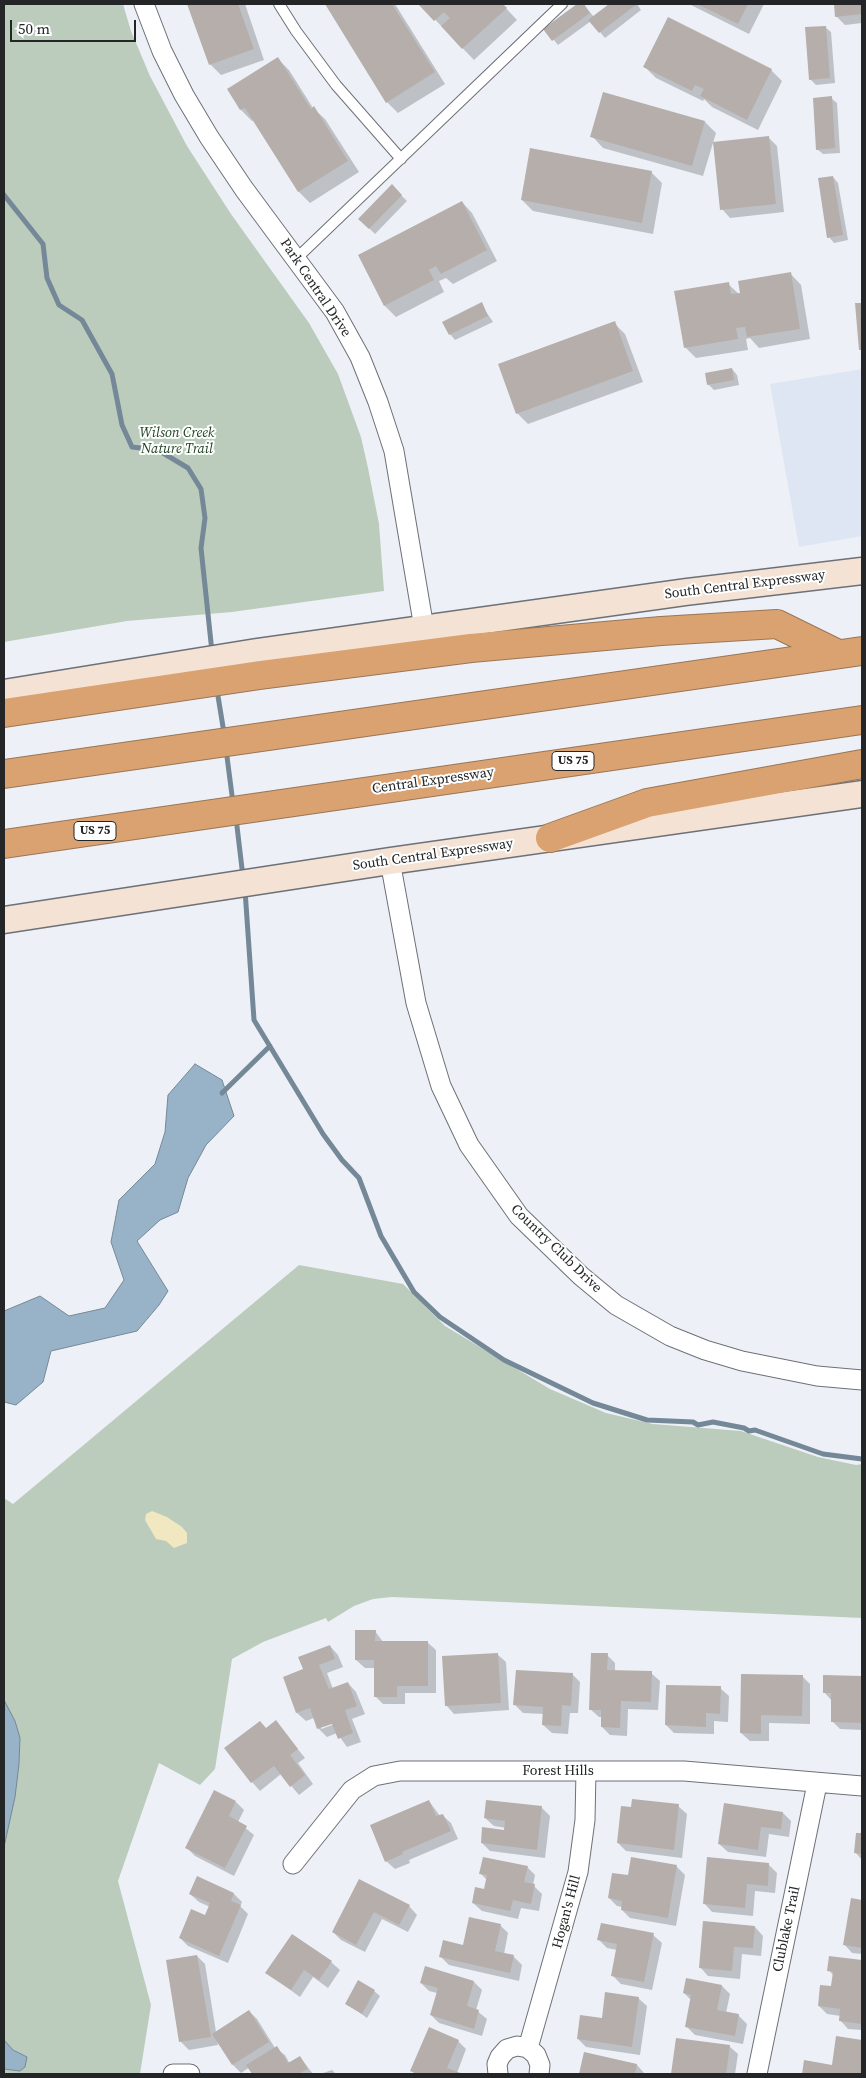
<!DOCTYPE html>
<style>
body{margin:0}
#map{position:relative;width:866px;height:2078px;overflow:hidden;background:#edf1f7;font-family:"Source Serif 4",serif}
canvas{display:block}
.frame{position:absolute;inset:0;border:5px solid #232527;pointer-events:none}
.scale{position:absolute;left:10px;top:20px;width:126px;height:22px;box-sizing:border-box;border:2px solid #232527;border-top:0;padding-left:6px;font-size:15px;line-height:18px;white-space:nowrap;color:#232527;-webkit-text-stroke:4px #fff;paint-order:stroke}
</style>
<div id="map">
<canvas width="866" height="2078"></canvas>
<div class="frame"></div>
<div class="scale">50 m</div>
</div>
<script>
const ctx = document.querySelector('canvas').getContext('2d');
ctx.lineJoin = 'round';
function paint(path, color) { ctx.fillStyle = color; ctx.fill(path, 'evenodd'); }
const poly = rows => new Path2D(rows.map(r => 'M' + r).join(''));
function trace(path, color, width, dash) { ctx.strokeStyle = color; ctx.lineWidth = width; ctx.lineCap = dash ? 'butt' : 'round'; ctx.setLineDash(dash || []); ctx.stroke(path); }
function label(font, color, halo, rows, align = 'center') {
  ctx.font = font + ' "Source Serif 4",serif'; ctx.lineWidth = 4; ctx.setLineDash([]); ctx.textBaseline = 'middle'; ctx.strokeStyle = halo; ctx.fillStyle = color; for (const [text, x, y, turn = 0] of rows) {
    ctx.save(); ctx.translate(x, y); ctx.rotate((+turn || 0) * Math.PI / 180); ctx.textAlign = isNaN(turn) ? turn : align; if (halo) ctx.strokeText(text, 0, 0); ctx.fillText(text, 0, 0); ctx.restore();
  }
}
const built = poly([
 [862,369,862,536,799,547,770,384]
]);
const green = poly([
 [4,4,123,4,131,31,150,76,187,146,231,214,309,323,338,374,361,437,368,468,379,524,384,591,232,612,127,621,4,642],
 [299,1265,403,1284,445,1326,550,1389,606,1413,653,1424,741,1431,818,1457,856,1465,862,1464,862,1618,392,1597,373,1599,354,1606,328,1622,326,1618,263,1642,232,1659,215,1769,200,1785,159,1763,118,1881,151,2005,140,2074,4,2074,4,1498,13,1504]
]);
const sand = poly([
 [152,1511,167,1517,182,1527,187,1533,187,1543,174,1548,166,1541,156,1539,145,1520,146,1514]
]);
const water = poly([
 [195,1064,222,1080,234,1116,206,1145,188,1178,178,1212,160,1220,137,1241,168,1291,159,1305,137,1331,51,1351,43,1382,16,1405,4,1402,4,1311,40,1296,69,1316,105,1308,124,1280,111,1242,119,1200,155,1164,165,1132,168,1095,195,1064],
 [4,1700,15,1721,20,1738,19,1764,15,1797,4,1847,4,1700],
 [4,2040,13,2050,27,2057,25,2067,20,2071,4,2069,4,2040]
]);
const shadow = poly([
 [189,4,245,4,264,60,221,75,210,64],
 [327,4,395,4,445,84,398,113,387,102],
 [420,4,502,4,517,20,474,60],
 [579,4,583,4,594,17,611,4,637,4,641,10,605,38,591,21,558,45,545,29],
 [689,4,764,4,749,34],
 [835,4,862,4,862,23,845,25,837,17],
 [825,27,831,32,835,83,816,85,810,79],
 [278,59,289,70,313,108,325,119,359,172,310,203,299,192,254,120,252,121,241,110,229,90],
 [645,67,771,70,782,81,758,130,712,107,704,99,703,101,656,78],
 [831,98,837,103,840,153,823,154,817,149],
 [705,122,716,133,703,176,603,148,592,136],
 [768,137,777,146,784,212,730,218,722,209],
 [651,172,662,183,653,234,533,211,522,200],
 [833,177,838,183,848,240,834,243,829,237],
 [392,186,407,201,375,234,360,219],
 [462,202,472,213,497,261,453,284,446,278,439,281,444,292,396,317,385,306,359,256],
 [790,273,801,285,810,339,759,348,750,338,746,339,748,350,696,358,685,347,728,284,739,294],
 [481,304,493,322,455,340,450,334],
 [614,323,625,334,643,382,528,424,517,413],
 [732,369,737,375,739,385,714,390,708,384],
 [375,1631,383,1642,427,1642,436,1650,436,1693,405,1693,405,1704,383,1704,375,1696,375,1668,365,1668,356,1660],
 [330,1646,338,1655,343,1667,327,1673,333,1689,348,1683,356,1692,365,1714,352,1719,361,1742,347,1747,337,1733,327,1737,318,1728,314,1718,306,1721,297,1713,284,1677,305,1670],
 [337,1720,338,1723,321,1729,321,1726],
 [497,1654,506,1662,509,1710,454,1714,446,1705],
 [607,1655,615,1663,615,1671,651,1673,660,1681,658,1710,628,1709,627,1736,610,1735,602,1727,602,1717,599,1717,590,1709],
 [572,1674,580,1682,578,1713,570,1713,568,1734,552,1733,543,1725,544,1714,523,1713,515,1705],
 [802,1676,810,1684,810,1724,769,1723,769,1741,750,1741,741,1733],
 [824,1676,862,1677,862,1730,840,1729,832,1721,832,1701,824,1692],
 [720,1688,729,1696,728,1722,714,1721,714,1734,674,1733,666,1725],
 [276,1722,305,1758,298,1763,313,1784,299,1795,281,1774,260,1791,252,1782,267,1729],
 [429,1801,440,1816,442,1815,451,1823,458,1839,409,1860,410,1863,395,1869,386,1861],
 [236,1802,244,1810,238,1822,254,1835,234,1876,195,1856,187,1848],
 [678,1806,687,1814,682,1858,626,1851,618,1843,633,1808],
 [542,1808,550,1816,545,1858,490,1851,482,1843,506,1832,506,1828,494,1826,485,1818],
 [783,1813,791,1821,789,1837,769,1834,766,1857,728,1852,719,1844],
 [857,1834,862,1835,862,1860,855,1852],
 [632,1859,677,1867,685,1875,676,1926,630,1918,622,1910,622,1907,617,1906,609,1898,629,1877],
 [769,1865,777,1873,775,1893,755,1891,753,1916,712,1912,704,1903],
 [527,1867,535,1875,533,1885,542,1894,539,1911,521,1908,518,1919,482,1911,473,1903,485,1890,487,1880,481,1874],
 [360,1880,409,1906,417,1915,408,1932,382,1919,365,1952,341,1940,333,1932],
 [190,1894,234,1894,242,1902,240,1906,248,1914,228,1963,188,1946,180,1938,206,1916,210,1907,199,1902],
 [852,1899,862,1901,862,1954,852,1953,844,1944],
 [500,1925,508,1933,504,1954,514,1957,522,1965,519,1981,449,1965,441,1957,464,1946],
 [755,1927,763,1936,761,1956,742,1954,740,1979,708,1976,700,1967],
 [653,1935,662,1943,652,1990,621,1984,612,1975,617,1950,607,1948,599,1940],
 [197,1956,205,1964,216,2032,249,2011,257,2019,275,2048,285,2055,290,2064,300,2057,313,2074,254,2074,250,2067,241,2073,233,2065,217,2040,218,2045,189,2050,181,2042,167,1961],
 [830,1958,862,1961,862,2030,848,2029,840,2020,841,2016,827,2014,819,2006,832,1988,833,1975,829,1970],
 [331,1962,340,1970,328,1988,313,1977,300,1997,267,1973],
 [426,1967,474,1982,482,1990,476,2010,487,2019,482,2036,439,2023,431,2015,437,1993,429,1991,421,1983],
 [722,1986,730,1994,726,2013,738,2015,747,2024,743,2044,695,2035,686,2026,691,2000,684,1993],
 [374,1991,380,1996,367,2018,346,2003],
 [638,1998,647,2006,640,2055,586,2047,578,2039,603,2019],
 [837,2038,862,2041,862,2074,803,2074,805,2062,833,2066],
 [677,2039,729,2046,738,2054,735,2074,673,2074],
 [458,2041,466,2049,457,2073,459,2074,415,2074,412,2071],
 [585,2053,637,2065,645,2074,580,2074],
 [332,2070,336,2074,320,2074]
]);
const stream = poly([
 [4,195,43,244,47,278,59,305,82,320,112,374,122,425,132,447,158,450,188,468,201,489,205,518,201,548,212,652],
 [217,690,224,733],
 [226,749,233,803],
 [236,818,243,877],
 [245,890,254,1020,323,1134,342,1160,359,1178,381,1236,414,1292,440,1317,504,1360,593,1403,647,1420,693,1422,698,1425,713,1422,744,1428,749,1431,755,1430,823,1454,862,1459],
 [222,1093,270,1046]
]);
const building = poly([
 [187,4,238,4,254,49,209,65],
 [325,4,392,4,435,72,386,103],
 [418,4,503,4,507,8,462,49,441,26,450,18,444,12,434,21],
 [577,4,584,4,590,13,552,41,543,29],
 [609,4,637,4,599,33,588,20],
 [697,4,748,4,738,24],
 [834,4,862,4,862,14,835,17],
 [668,17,772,69,747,120,700,96,704,89,695,85,692,91,643,67],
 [826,26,830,78,809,80,805,27],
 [278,57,311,109,314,106,348,161,298,192,245,108,240,110,227,89],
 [603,92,705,121,692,166,590,137],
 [832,96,835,148,816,150,813,98],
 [769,136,776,204,720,210,713,142],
 [530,148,652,171,642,223,521,200],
 [833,176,843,235,827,238,818,178],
 [392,184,402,195,369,229,358,219],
 [462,201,487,250,441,274,436,266,429,270,434,280,384,306,358,255],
 [791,272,800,329,747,337,745,327,736,328,738,339,684,348,674,291,729,282,731,294,740,293,738,281],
 [482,302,488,316,449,335,442,322],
 [855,303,862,303,862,350,859,350],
 [615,321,633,371,516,414,498,364],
 [732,368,734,380,707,385,705,373],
 [355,1630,376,1630,375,1641,428,1641,428,1686,397,1686,397,1697,374,1697,374,1660,355,1660],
 [330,1645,335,1659,319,1665,329,1689,348,1682,357,1706,345,1710,353,1733,338,1739,332,1724,317,1729,310,1708,296,1713,283,1677,303,1669,298,1657],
 [498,1653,501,1703,445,1706,442,1656],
 [591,1653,608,1653,607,1670,652,1671,651,1702,621,1701,620,1728,601,1727,601,1710,589,1710],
 [516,1670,573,1673,571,1706,562,1705,561,1726,542,1725,543,1707,513,1705],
 [741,1674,803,1675,802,1716,761,1715,761,1734,740,1733],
 [823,1675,862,1676,862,1723,831,1722,831,1693,823,1693],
 [666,1685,721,1686,720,1714,706,1713,706,1727,665,1725],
 [276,1720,298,1749,290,1755,305,1775,290,1787,274,1766,251,1783,224,1748,260,1721,266,1728],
 [214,1790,236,1801,229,1816,247,1826,225,1868,185,1848],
 [632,1799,679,1804,674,1850,617,1843,621,1806,631,1807],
 [429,1800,436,1816,443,1814,451,1831,402,1852,403,1854,385,1862,370,1825],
 [486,1800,542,1806,537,1850,481,1843,482,1827,504,1830,505,1821,484,1818],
 [724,1803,783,1812,781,1829,761,1827,758,1850,718,1844],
 [856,1833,862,1833,862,1854,854,1853],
 [483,1857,528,1866,524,1882,535,1884,531,1904,513,1900,510,1911,472,1903,475,1887,484,1889,487,1875,479,1874],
 [631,1857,677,1865,668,1918,621,1910,622,1901,608,1898,612,1873,628,1875],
 [707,1857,769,1863,768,1886,747,1884,745,1908,703,1904],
 [197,1876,234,1893,231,1901,241,1905,219,1956,179,1938,191,1909,205,1915,210,1903,189,1894],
 [359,1879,410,1905,399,1925,374,1912,356,1945,332,1932],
 [851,1898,862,1900,862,1948,843,1945],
 [469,1917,501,1924,495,1951,514,1955,510,1973,439,1957,443,1940,463,1945],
 [703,1921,755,1926,753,1948,734,1947,732,1971,699,1968],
 [601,1923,654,1933,644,1982,611,1976,617,1944,597,1940],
 [292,1934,332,1961,319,1980,304,1970,291,1990,265,1973],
 [197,1955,211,2037,179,2042,166,1960],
 [829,1956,862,1960,862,2024,839,2021,840,2009,818,2006,820,1985,831,1986,833,1972,827,1971],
 [425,1966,474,1981,467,2006,479,2010,474,2029,430,2015,438,1988,420,1983],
 [686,1978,722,1985,717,2010,739,2014,735,2036,685,2027,691,1995,683,1993],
 [358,1980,375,1990,362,2014,345,2004],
 [605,1992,639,1997,632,2047,577,2039,580,2015,602,2018],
 [249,2010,269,2042,232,2065,212,2034],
 [429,2027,459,2040,447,2068,463,2074,417,2074,410,2071],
 [836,2036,862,2040,862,2074,802,2074,804,2060,832,2065],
 [676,2038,730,2045,726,2074,671,2074],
 [277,2046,288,2063,300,2056,308,2069,298,2074,252,2074,246,2065],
 [584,2052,637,2064,635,2074,579,2074]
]);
const service = poly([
 [279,4,296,31,336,85,401,159],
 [297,258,562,4]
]);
const minor = poly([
 [144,4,162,51,184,95,209,137,244,189,335,312,360,357,378,402,394,451,424,628],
 [390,861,416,1003,441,1086,469,1145,519,1216,581,1276,616,1305,670,1336,705,1350,742,1361,817,1376,862,1380],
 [293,1864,352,1790,374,1776,400,1771,684,1771,862,1786],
 [528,2048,578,1872,585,1820,586,1771],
 [173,2074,190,2074],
 [498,2074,497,2064,500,2057,507,2049,517,2046,528,2048,536,2055,540,2065,539,2074],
 [757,2074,817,1784]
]);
const secondary = poly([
 [4,693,257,652,686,592,862,571],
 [4,920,390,861,862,794]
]);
const motorway = poly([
 [4,713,260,675,471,648,661,631,777,624,838,654],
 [4,774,862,651],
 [550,838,647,803,862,764],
 [4,844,862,720]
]);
const shields = [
 [573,761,42],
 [95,831,42]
];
const shieldNames = [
 ["US 75",573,761],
 ["US 75",95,831]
];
const streetNames = [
 ["Park Central Drive",315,288,56],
 ["South Central Expressway",745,585,-7],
 ["Central Expressway",433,781,-8],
 ["South Central Expressway",433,855,-8],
 ["Country Club Drive",556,1249,44],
 ["Forest Hills",558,1771],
 ["Hogan's Hill",567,1912,-75],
 ["Clublake Trail",787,1929,-78]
];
const parkNames = [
 ["Wilson Creek",177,433],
 ["Nature Trail",177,449]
];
paint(built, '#dee6f3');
paint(green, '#bcccbc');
paint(sand, '#f1e7c1');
paint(water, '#98b3c7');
trace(water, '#758897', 1);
paint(shadow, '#0003');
trace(stream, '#758897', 5);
paint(building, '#b5aeaa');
trace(service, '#6d7177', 12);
trace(minor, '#6d7177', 21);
trace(secondary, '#6d7177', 29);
trace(motorway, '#9a7656', 30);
trace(service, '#fff', 10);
trace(minor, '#fff', 19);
trace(secondary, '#f4e3d4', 26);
trace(motorway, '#daa270', 28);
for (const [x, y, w] of shields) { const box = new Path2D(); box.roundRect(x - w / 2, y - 9.5, w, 19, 4); ctx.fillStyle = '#fff'; ctx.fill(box); trace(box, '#232527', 1); }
label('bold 12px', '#232527', null, shieldNames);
label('14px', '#232527', '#fff', streetNames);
label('italic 14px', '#1d421f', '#fff', parkNames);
</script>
